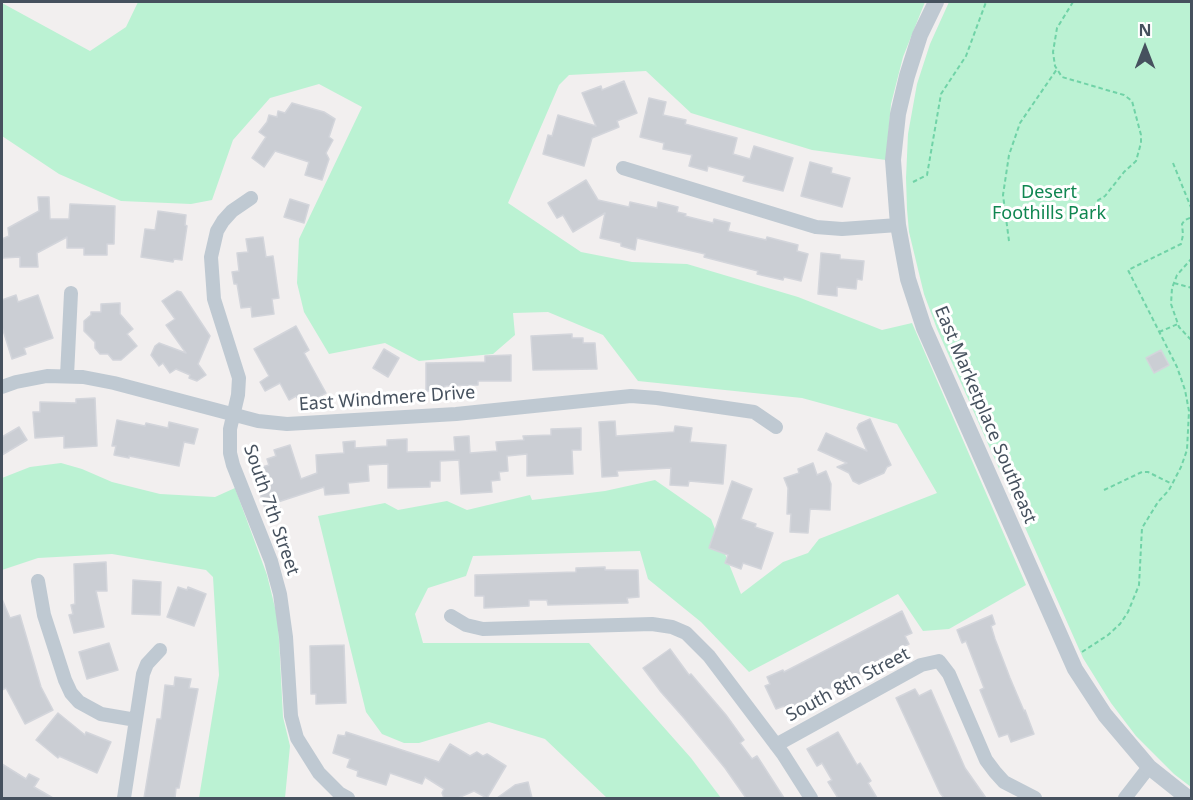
<!DOCTYPE html>
<style>
body{margin:0}
#map{position:relative;width:1193px;height:800px;overflow:hidden;background:#f2efef;font-family:"Noto Sans",sans-serif}
canvas{display:block}
.frame{position:absolute;inset:0;border:3px solid #46515e;pointer-events:none}
.north{position:absolute;left:1115px;top:18px;width:60px;height:60px;-webkit-text-stroke:4px #fff;paint-order:stroke;rotate:0deg;font-size:16px;font-weight:700;line-height:24px;text-align:center;color:#46515e}
.north::after{content:'';display:block;margin:auto;width:21px;height:27px;background:#46515e;clip-path:polygon(50% 0,100% 100%,50% 72%,0 100%)}
</style>
<div id="map">
<canvas width="1193" height="800"></canvas>
<div class="frame"></div>
<div class="north">N</div>
</div>
<script>
const ctx = document.querySelector('canvas').getContext('2d');
ctx.lineJoin = 'round';
function paint(path, color) { ctx.fillStyle = color; ctx.fill(path, 'evenodd'); }
const poly = rows => new Path2D(rows.map(r => 'M' + r).join(''));
function trace(path, color, width, dash) { ctx.strokeStyle = color; ctx.lineWidth = width; ctx.lineCap = dash ? 'butt' : 'round'; ctx.setLineDash(dash || []); ctx.stroke(path); }
function label(font, color, halo, rows, align = 'center') {
  ctx.font = font + ' "Noto Sans",sans-serif'; ctx.lineWidth = 6; ctx.setLineDash([]); ctx.textBaseline = 'middle'; ctx.strokeStyle = halo; ctx.fillStyle = color; for (const [text, x, y, turn = 0] of rows) {
    ctx.save(); ctx.translate(x, y); ctx.rotate((+turn || 0) * Math.PI / 180); ctx.textAlign = isNaN(turn) ? turn : align; if (halo) ctx.strokeText(text, 0, 0); ctx.fillText(text, 0, 0); ctx.restore();
  }
}
const green = poly([
 [138,2,925,2,903,57,891,104,886,160,812,150,691,113,646,71,569,75,559,85,508,203,581,252,632,262,687,264,798,297,882,330,912,323,1026,585,949,629,923,631,898,594,749,672,701,622,648,579,640,551,473,556,466,576,428,588,415,614,423,643,589,643,691,758,721,798,607,798,545,739,489,722,419,743,404,743,382,734,366,712,318,516,385,503,398,510,447,501,467,510,530,495,532,500,605,491,655,480,711,519,741,594,783,562,808,553,819,539,937,493,897,424,802,398,638,381,603,335,548,312,513,313,515,335,493,354,419,361,385,343,329,354,304,312,297,283,299,239,362,107,319,84,270,98,233,140,212,200,191,204,121,201,59,174,2,136,2,3,90,51,126,27],
 [949,2,1191,2,1191,787,1174,774,1136,736,1111,703,1083,658,937,329,924,294,909,232,907,209,906,178,908,134,917,84,930,44],
 [61,463,82,469,112,482,160,494,215,497,235,488,267,575,278,620,283,717,290,746,285,798,199,798,219,675,213,577,206,570,112,554,38,558,2,570,2,478,30,467]
]);
const building = poly([
 [624,81,637,113,617,121,619,127,592,138,584,166,543,154,548,135,552,136,558,115,596,126,582,93,601,86,602,90,624,81],
 [649,98,666,102,663,115,686,120,685,124,737,138,733,154,750,159,754,146,793,158,783,191,743,181,745,176,708,166,707,171,689,166,692,155,663,149,664,143,640,137,649,98],
 [292,103,324,112,335,119,329,137,333,140,326,153,329,159,322,180,305,175,309,162,275,151,264,167,252,158,266,137,259,132,267,122,269,115,277,117,278,111,285,113,292,103],
 [810,162,832,168,831,173,850,178,842,207,801,196,810,162],
 [586,180,598,200,629,207,630,202,657,208,658,202,678,207,677,212,686,214,685,216,713,223,714,219,730,223,728,231,766,240,767,237,798,245,797,251,808,254,801,281,784,277,783,280,757,274,758,271,704,257,705,254,637,238,635,250,621,246,621,243,600,238,605,213,573,232,563,215,557,218,548,203,586,180],
 [38,197,49,197,50,219,69,219,70,204,115,206,114,244,107,244,107,255,84,255,84,248,67,248,67,237,37,253,38,267,20,267,20,257,3,258,2,239,9,236,8,228,39,211,38,197],
 [290,199,309,205,304,223,284,217,290,199],
 [158,211,186,215,185,225,187,226,182,260,174,259,173,262,141,257,145,229,155,230,158,211],
 [263,237,266,257,273,256,279,298,272,299,274,314,252,317,251,307,241,308,237,284,234,284,232,272,239,271,237,253,248,252,246,239,263,237],
 [821,253,840,255,840,259,864,261,862,280,857,279,856,289,837,287,837,296,818,294,821,253],
 [177,291,181,292,210,336,198,364,206,375,197,381,189,378,190,375,176,369,170,373,163,363,159,366,151,355,155,346,159,343,186,353,166,325,175,319,162,301,177,291],
 [16,295,18,302,38,295,53,338,24,348,26,354,12,359,2,327,2,300,16,295],
 [120,303,120,314,133,329,127,334,137,346,121,360,113,360,108,354,100,354,95,348,95,342,84,331,84,321,91,315,91,312,101,312,101,304,120,303],
 [296,326,309,350,304,353,326,393,310,402,308,398,300,402,296,396,289,400,280,383,265,391,260,382,269,376,254,349,296,326],
 [572,334,572,338,583,338,583,343,595,343,597,369,533,370,531,336,572,334],
 [384,349,399,358,388,377,373,368,384,349],
 [1161,350,1169,365,1154,373,1146,358,1161,350],
 [511,355,511,381,478,381,478,385,445,386,445,391,426,391,426,363,485,362,485,356,511,355],
 [95,398,97,446,64,448,64,436,35,438,33,412,40,412,40,402,76,403,76,399,95,398],
 [870,419,891,465,887,467,884,473,859,484,853,481,849,473,837,467,847,463,818,450,826,433,867,451,857,428,859,424,870,419],
 [117,420,145,426,146,423,168,428,169,422,198,429,194,444,184,442,179,466,129,456,129,458,114,455,116,446,112,446,117,420],
 [615,421,616,436,674,432,675,426,692,428,690,442,726,445,723,484,689,481,688,486,670,485,671,468,617,471,618,476,602,477,599,422,615,421],
 [19,427,27,440,2,455,2,437,19,427],
 [581,428,581,450,572,450,573,474,527,476,527,454,507,456,508,471,499,472,500,480,491,481,492,492,461,494,459,460,440,461,440,481,430,481,430,487,388,488,388,464,368,465,369,481,348,483,349,493,325,495,324,487,278,502,281,513,268,517,253,473,263,470,262,467,269,465,267,459,276,456,274,450,290,445,301,479,317,473,316,455,344,453,343,442,355,441,355,448,387,446,387,440,407,439,407,452,455,451,454,437,469,436,470,453,497,451,496,442,524,440,523,436,551,435,551,429,581,428],
 [813,463,817,475,826,471,831,484,830,510,810,509,808,533,790,532,791,514,787,514,788,488,784,478,799,473,798,469,813,463],
 [732,481,752,489,741,519,756,524,755,527,773,533,761,569,743,563,741,569,725,563,728,555,709,548,732,481],
 [106,562,107,591,96,591,104,627,74,633,69,615,73,614,71,605,75,604,74,564,106,562],
 [605,567,605,570,638,570,639,597,627,598,628,603,548,605,547,600,529,600,529,606,484,608,484,596,475,596,475,575,576,572,576,568,605,567],
 [133,580,161,582,160,615,132,614,133,580],
 [178,587,187,590,188,587,206,594,194,626,167,617,178,587],
 [2,599,10,618,20,615,41,687,53,710,25,724,6,688,2,690,2,599],
 [902,611,912,633,905,636,909,644,879,659,881,663,822,693,822,694,801,706,787,713,784,706,776,709,765,686,770,684,767,677,783,670,784,672,902,611],
 [992,615,995,624,991,626,995,639,1010,678,1024,711,1025,710,1034,734,1011,742,1008,734,999,737,980,690,984,688,966,641,962,643,957,630,992,615],
 [109,643,118,670,87,679,79,652,109,643],
 [344,645,346,703,316,704,316,694,311,694,310,646,344,645],
 [670,649,689,675,691,674,726,715,744,740,740,743,752,759,757,756,784,798,746,798,725,768,684,718,661,692,643,668,670,649],
 [175,677,191,679,189,688,198,689,179,788,176,788,175,798,144,798,157,719,161,719,165,685,174,686,175,677],
 [915,689,919,696,931,690,965,768,986,798,944,798,940,793,896,698,915,689],
 [58,713,85,735,86,732,111,742,97,773,59,756,58,758,36,740,58,713],
 [346,732,439,762,450,744,470,756,477,752,483,756,487,754,506,766,487,798,474,791,458,798,444,798,442,793,444,789,425,777,422,784,390,773,386,785,357,776,358,771,347,767,350,759,333,753,338,735,345,736,346,732],
 [838,732,857,765,860,763,871,781,868,783,877,798,838,798,828,782,832,780,822,763,817,766,807,749,838,732],
 [2,764,26,779,29,774,39,779,34,787,53,798,2,798,2,764],
 [528,782,532,798,497,798,515,785,528,782]
]);
const path = poly([
 [1073,2,1057,28,1053,52,1055,66,1062,77,1124,95,1132,101,1141,135,1141,143,1136,161,1124,172,1105,196,1097,201,1092,219],
 [1173,163,1192,210],
 [913,182,927,175,941,94,966,56,986,2],
 [1009,241,1003,195,1009,155,1020,123,1057,69],
 [1192,258,1177,275,1172,288,1171,304,1179,327,1192,341],
 [1174,283,1192,288],
 [1159,332,1178,324],
 [1104,490,1142,472,1148,472,1172,484],
 [1082,652,1108,635,1120,624,1128,612,1139,585,1142,528,1158,502,1169,490,1181,467,1187,450,1189,411,1185,390,1177,367,1128,270,1181,244,1183,235,1182,224,1185,220,1192,217]
]);
const minor = poly([
 [623,168,816,227,842,229,898,225],
 [251,198,232,211,223,221,217,231,211,257,214,299,239,378,238,395,230,429,230,453,233,465,271,561,280,594,286,637,291,716,297,738,319,773,339,793,348,798],
 [67,376,71,293],
 [2,387,16,382,47,376,83,377,114,383,258,421,287,424,456,414,631,396,657,398,754,412,776,427],
 [38,581,44,615,65,680,71,693,79,702,101,714,136,720],
 [451,616,466,625,483,629,652,624,672,627,686,633,709,656,783,754,811,798],
 [776,745,921,665,939,661,949,674,986,760,995,772,1004,782,1035,798],
 [124,798,143,674,147,664,160,650],
 [1125,798,1149,767]
]);
const tertiary = poly([
 [936,2,920,35,907,76,898,114,893,160,898,225,908,279,924,328,1075,669,1105,715,1149,767,1188,798]
]);
const parkNames = [
 ["Desert",1049,193],
 ["Foothills Park",1049,214]
];
const streetNames = [
 ["East Windmere Drive",387,399,-4],
 ["East Marketplace Southeast",985,415,67],
 ["South 7th Street",271,510,71],
 ["South 8th Street",848,685,-28]
];
paint(green, '#bbf2d3');
paint(building, '#cbced4');
trace(building, '#d3d5db', 1.5);
trace(path, '#70d3a7', 2, [4.5, 3]);
trace(minor, '#bfc9d2', 14);
trace(tertiary, '#bfc9d2', 16);
label('18px', '#108651', '#fff', parkNames);
label('18px', '#46515e', '#fff', streetNames);
</script>
